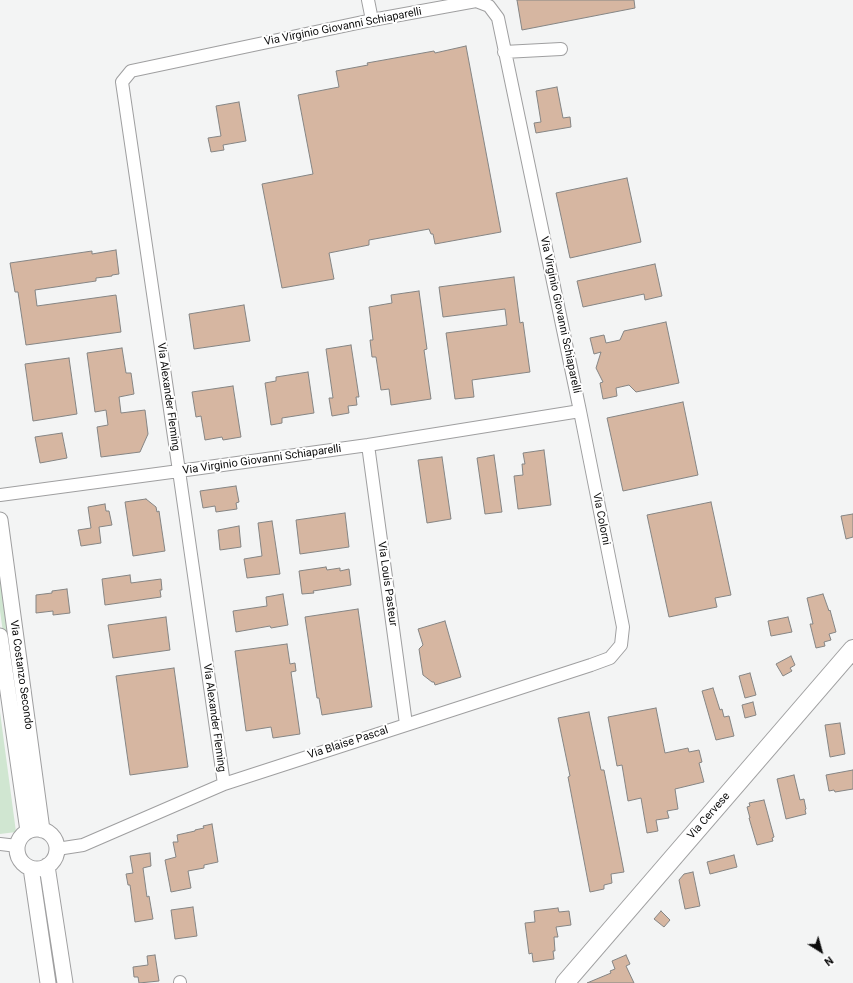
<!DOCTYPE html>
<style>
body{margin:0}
#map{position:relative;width:853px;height:983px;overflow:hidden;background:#f3f4f4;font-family:Roboto,sans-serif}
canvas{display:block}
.north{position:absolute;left:801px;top:931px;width:40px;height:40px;-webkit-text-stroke:3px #fff;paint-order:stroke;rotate:143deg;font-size:11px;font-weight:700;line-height:16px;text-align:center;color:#0c0c0c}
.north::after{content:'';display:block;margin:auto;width:14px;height:18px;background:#0c0c0c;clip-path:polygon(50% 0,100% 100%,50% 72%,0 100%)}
</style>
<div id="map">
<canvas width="853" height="983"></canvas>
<div class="north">N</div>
</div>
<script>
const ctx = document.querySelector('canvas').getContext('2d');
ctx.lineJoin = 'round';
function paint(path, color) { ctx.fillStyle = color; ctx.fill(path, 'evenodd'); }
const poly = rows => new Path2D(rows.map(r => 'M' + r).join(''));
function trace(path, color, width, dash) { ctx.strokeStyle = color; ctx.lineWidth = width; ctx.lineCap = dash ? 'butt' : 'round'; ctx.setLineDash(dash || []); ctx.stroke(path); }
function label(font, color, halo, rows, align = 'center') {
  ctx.font = font + ' Roboto,sans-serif'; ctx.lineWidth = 4; ctx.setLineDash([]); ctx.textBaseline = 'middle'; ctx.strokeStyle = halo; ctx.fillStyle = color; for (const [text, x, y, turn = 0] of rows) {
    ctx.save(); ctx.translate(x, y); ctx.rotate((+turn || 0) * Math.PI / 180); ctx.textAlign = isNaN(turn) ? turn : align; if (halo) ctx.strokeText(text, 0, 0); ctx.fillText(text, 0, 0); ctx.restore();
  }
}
const green = poly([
 [0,568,34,810,28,811,0,611],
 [0,712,16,832,0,834]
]);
const building = poly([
 [517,0,634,0,635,8,522,30,517,0],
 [466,46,501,232,435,244,433,234,431,234,429,229,369,240,369,245,329,253,334,279,282,288,262,184,313,174,298,95,339,87,336,71,368,65,367,63,434,51,435,53,466,46],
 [557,87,563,118,570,117,571,127,536,133,534,123,541,122,536,91,557,87],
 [239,102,246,141,223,145,224,150,211,152,208,138,221,136,216,106,239,102],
 [627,178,641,242,570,258,556,193,627,178],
 [116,250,119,274,112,275,112,276,96,278,96,281,35,290,37,306,116,295,121,332,26,345,18,292,15,292,10,263,92,251,92,254,116,250],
 [655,264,662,296,645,300,644,294,583,307,577,281,655,264],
 [514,277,520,323,523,322,530,372,472,380,474,397,455,399,446,333,507,325,505,309,443,317,439,287,514,277],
 [419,291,427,349,424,350,431,399,391,405,389,389,381,390,376,357,372,357,370,340,373,340,369,307,392,303,391,295,419,291],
 [244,305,250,341,194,349,189,314,244,305],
 [666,322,679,383,636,392,629,385,616,388,617,396,603,399,600,383,603,382,596,368,601,352,594,354,590,338,604,335,606,343,620,340,624,331,666,322],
 [351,345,359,397,356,397,357,405,348,406,349,413,332,416,329,398,333,398,326,349,351,345],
 [122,348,126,373,131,373,134,394,119,397,121,413,145,410,148,434,140,452,101,457,97,427,108,425,106,410,95,412,87,353,122,348],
 [69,358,77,414,33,421,25,364,69,358],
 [308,372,314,413,282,418,282,423,271,425,265,383,276,381,276,377,308,372],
 [233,386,241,437,223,440,222,437,205,440,201,416,196,417,192,392,233,386],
 [683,402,698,475,623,491,607,418,683,402],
 [62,433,67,458,40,463,35,437,62,433],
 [544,450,551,505,518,509,514,476,523,475,522,464,525,464,523,453,544,450],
 [494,455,502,512,485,514,477,458,494,455],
 [442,457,451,519,427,523,418,460,442,457],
 [236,486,239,502,236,503,237,509,216,512,215,506,203,508,200,491,236,486],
 [146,499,156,507,157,512,159,511,165,551,133,556,125,502,146,499],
 [711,502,731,595,715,598,717,607,669,617,647,515,711,502],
 [105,504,106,511,109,511,112,525,99,527,101,543,81,546,78,530,91,528,88,507,105,504],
 [345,513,349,547,300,554,296,520,345,513],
 [853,514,853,537,846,539,841,516,853,514],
 [272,521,280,574,247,578,244,559,262,556,258,523,272,521],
 [239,526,241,547,220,550,218,530,239,526],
 [326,567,327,570,340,568,340,571,349,569,351,585,313,591,314,593,302,594,299,571,326,567],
 [130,575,131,583,161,579,162,590,160,590,161,597,105,605,102,579,130,575],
 [67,589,70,613,53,615,53,611,36,613,36,595,52,593,52,591,67,589],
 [283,594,288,625,271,628,270,626,236,632,233,611,267,606,266,597,283,594],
 [823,594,829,611,830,610,836,632,829,634,831,640,824,642,825,646,816,648,810,624,813,624,807,598,823,594],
 [358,609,372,707,322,715,319,698,317,698,305,617,358,609],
 [166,617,170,650,113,658,108,625,166,617],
 [788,617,792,632,771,636,768,621,788,617],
 [445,621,461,677,435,685,434,682,432,682,423,675,419,649,423,645,418,629,445,621],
 [287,644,290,664,295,663,296,671,291,672,300,734,273,738,271,727,246,731,235,651,287,644],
 [791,656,795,665,790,668,792,671,783,676,776,664,791,656],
 [174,668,188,767,130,775,116,676,174,668],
 [750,673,756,695,745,698,739,676,750,673],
 [713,688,720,710,722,709,724,717,729,716,734,736,716,740,702,691,713,688],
 [753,702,756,715,745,718,742,705,753,702],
 [656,708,665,753,688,748,689,752,699,750,702,762,699,763,704,782,675,789,678,809,667,811,669,818,656,820,658,831,647,833,641,798,628,801,622,765,617,766,608,717,656,708],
 [589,712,601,770,604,770,624,872,611,874,612,883,604,885,604,889,590,892,568,777,570,776,558,718,589,712],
 [840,723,845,754,830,757,825,725,840,723],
 [853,770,853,789,835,792,834,790,829,791,826,775,853,770],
 [794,775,800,800,804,799,806,809,805,810,806,814,786,819,777,779,794,775],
 [764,800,774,837,772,838,773,841,757,845,749,818,750,818,747,807,750,806,749,803,764,800],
 [212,824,218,862,204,865,204,868,188,871,191,888,171,892,165,860,176,857,173,842,178,842,177,835,195,831,195,830,204,828,203,826,212,824],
 [150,853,151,866,143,868,147,897,149,896,153,919,135,922,130,885,128,885,126,874,133,873,130,856,150,853],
 [734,855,737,867,710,874,707,862,734,855],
 [693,872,700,906,685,909,679,880,684,874,693,872],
 [193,907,197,936,175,939,171,910,193,907],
 [558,908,559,912,569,911,571,925,556,927,558,937,554,937,555,951,553,951,554,959,533,962,532,953,529,954,525,923,535,922,534,911,558,908],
 [661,911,670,920,664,927,654,919,661,911],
 [155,955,159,981,139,983,138,977,134,977,133,967,148,965,147,956,155,955],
 [626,955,630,964,626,966,634,983,587,983,611,973,610,971,615,969,612,961,626,955]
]);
const minor = poly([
 [368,0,372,20],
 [504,52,561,49],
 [368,445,406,724],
 [0,495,179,471,368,445,580,411,498,18,489,6,476,1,372,20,131,71,122,82,179,471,224,784],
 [0,844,17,846],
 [57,849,83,845,224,784,591,665,610,658,621,645,623,627,580,411],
 [180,982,180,983]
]);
const tertiary = poly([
 [0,520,42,830],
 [0,636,28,831],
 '17 849a20 20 0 1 1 40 0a20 20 0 1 1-40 0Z',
 [47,866,65,983],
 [31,868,48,983]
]);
const secondary = poly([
 [565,983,853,649]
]);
const streetNames = [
 ["Via Virginio Giovanni Schiaparelli",343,27,-11],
 ["Via Virginio Giovanni Schiaparelli",560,315,78],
 ["Via Alexander Fleming",168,397,82],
 ["Via Virginio Giovanni Schiaparelli",262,460,-8],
 ["Via Colorni",601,519,79],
 ["Via Louis Pasteur",387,584,82],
 ["Via Costanzo Secondo",21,675,82],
 ["Via Alexander Fleming",214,718,82],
 ["Via Blaise Pascal",348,743,-18],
 ["Via Cervese",709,816,-49]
];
paint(green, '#d0e6d1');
paint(building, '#d6b6a1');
trace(building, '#858584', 1);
trace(minor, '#9f9fa0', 14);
trace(tertiary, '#9f9fa0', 17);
trace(secondary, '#9f9fa0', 20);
trace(minor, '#fff', 12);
trace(tertiary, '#fff', 15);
trace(secondary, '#fff', 18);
label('11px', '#0c0c0c', '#fff', streetNames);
</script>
